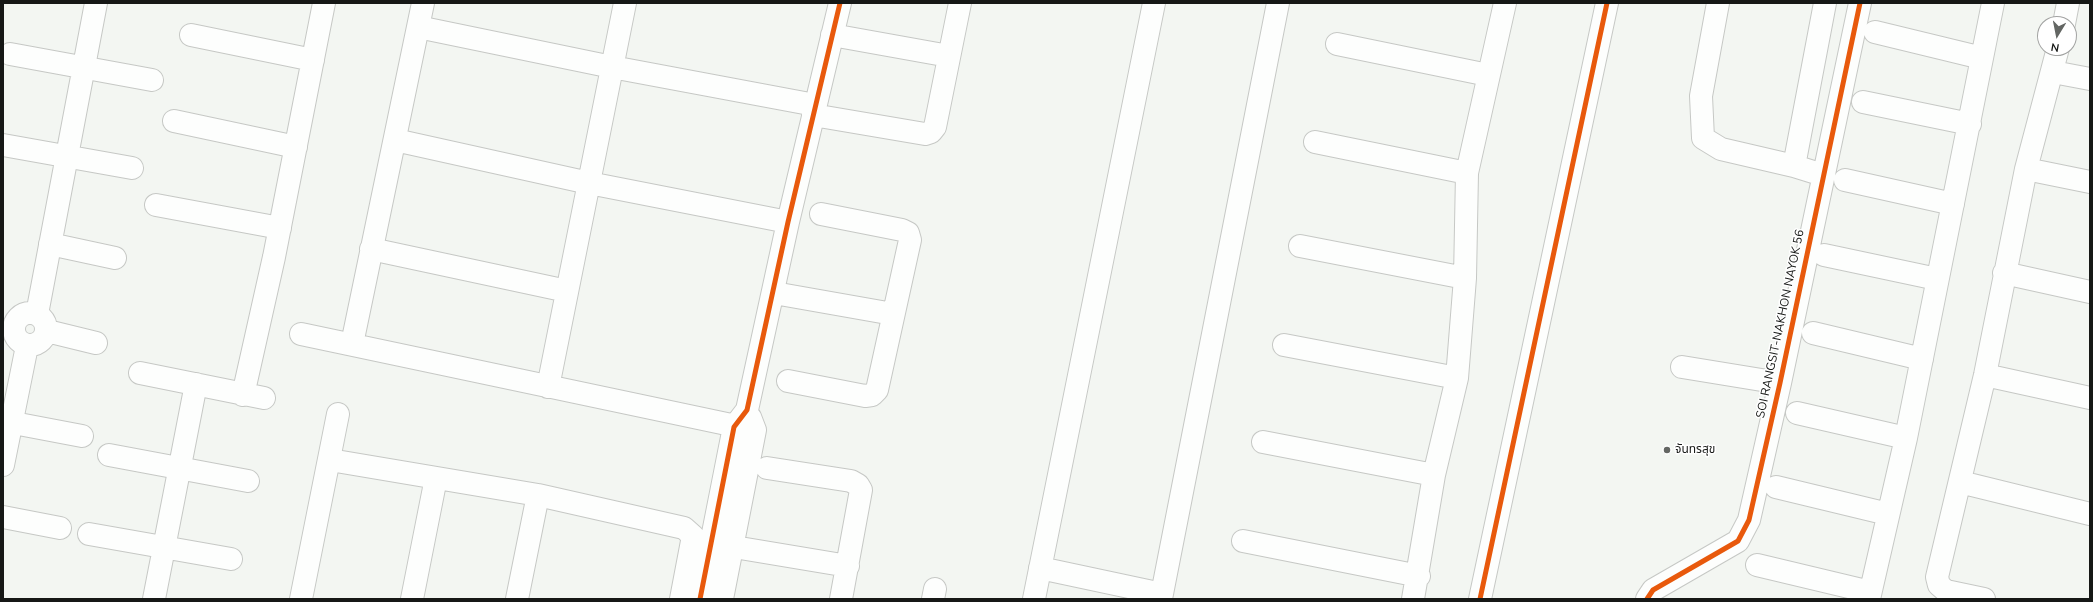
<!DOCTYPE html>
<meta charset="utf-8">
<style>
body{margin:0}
#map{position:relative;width:2093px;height:602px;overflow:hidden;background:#f3f6f2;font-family:"Nunito Sans",sans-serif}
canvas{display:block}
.frame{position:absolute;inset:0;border:4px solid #161816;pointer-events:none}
.north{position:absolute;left:2037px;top:16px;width:40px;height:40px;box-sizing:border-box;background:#fff;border:1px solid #a2a3a2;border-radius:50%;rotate:190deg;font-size:11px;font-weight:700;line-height:16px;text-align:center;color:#161816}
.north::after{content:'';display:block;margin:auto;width:14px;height:18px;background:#636663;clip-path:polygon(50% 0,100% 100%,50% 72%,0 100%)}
</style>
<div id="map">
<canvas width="2093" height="602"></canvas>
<div class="frame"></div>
<div class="north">N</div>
</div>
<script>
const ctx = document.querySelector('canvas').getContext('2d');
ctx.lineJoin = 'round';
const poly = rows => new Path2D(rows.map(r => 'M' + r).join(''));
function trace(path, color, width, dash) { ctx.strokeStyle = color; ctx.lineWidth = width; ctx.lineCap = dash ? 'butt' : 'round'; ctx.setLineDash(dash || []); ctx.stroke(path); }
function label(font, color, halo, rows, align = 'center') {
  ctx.font = font + ' "Nunito Sans","Noto Sans Thai",sans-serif'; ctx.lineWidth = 3; ctx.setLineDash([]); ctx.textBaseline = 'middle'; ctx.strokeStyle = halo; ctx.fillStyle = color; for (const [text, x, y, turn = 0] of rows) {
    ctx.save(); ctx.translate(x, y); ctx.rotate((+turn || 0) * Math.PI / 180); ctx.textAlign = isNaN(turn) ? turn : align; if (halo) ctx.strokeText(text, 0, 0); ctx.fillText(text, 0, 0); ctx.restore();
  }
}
const minor = poly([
 [1718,3,1701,96,1703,138,1721,149,1794,166,1823,175],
 [2064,24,2068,3],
 [418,27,612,67,815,105],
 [1875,32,1982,58],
 [191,35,313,60],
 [832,35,949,56],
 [1337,44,1488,75],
 [10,54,152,80],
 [2053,72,2090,79],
 [1863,102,1970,124],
 [813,115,925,134,931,132,935,127,960,3],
 [174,121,296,147],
 [395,140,589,183,788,222],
 [1315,142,1467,173],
 [3,145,132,168],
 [1794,166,1825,3],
 [2026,169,2090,182],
 [1845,180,1953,204],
 [156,205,280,228],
 [50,244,115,258],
 [1300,246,1465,278],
 [371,249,567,291],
 [1824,255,1937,279],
 [2004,273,2090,292],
 [774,293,893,314],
 '14 329a16 16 0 1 1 32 0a16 16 0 1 1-32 0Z',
 [37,314,96,3],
 [47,331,96,343],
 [1813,333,1922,359],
 [301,334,755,430],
 [352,344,423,3],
 [1284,345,1457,378],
 [1682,367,1780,383],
 [140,373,264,398],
 [1985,375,2090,398],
 [788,381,865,396,872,395,877,390,910,240,908,233,902,230,821,214],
 [548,387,625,3],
 [243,395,274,257,324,3],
 [1797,413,1906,438],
 [3,421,82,436],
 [1263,442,1434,475],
 [109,455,248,481],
 [330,460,538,495,684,528,693,536,681,599],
 [3,465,27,346],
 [767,468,851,481,858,485,861,490,841,599],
 [1960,482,2090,514],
 [1776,487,1888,514],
 [3,517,60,528],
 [89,534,231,559],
 [1243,541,1419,576],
 [734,547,848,566],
 [1757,565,1870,592],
 [1040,568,1162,594],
 [154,599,196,384],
 [301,599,338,414],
 [412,599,436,478],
 [517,599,538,495],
 [700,599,734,427,747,410,788,222,840,3],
 [722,599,755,430,750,417],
 [933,599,935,589],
 [1034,599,1154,3],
 [1161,599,1278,3],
 [1413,599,1434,475,1457,378,1465,278,1467,173,1505,3],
 [1480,599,1607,3],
 [1647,599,1653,590,1738,541,1749,520,1780,383,1860,3],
 [1869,599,1906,438,1993,3],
 [1984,599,1946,591,1939,585,1937,577,1985,375,2026,169,2058,48]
]);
const cycleway = poly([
 [700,599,734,427,747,410,788,222,840,3],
 [1480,599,1607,3],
 [1647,599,1653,590,1738,541,1749,520,1780,383,1860,3]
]);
const markers = [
 [1667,450,4,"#636663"]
];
const streetNames = [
 ["SOI RANGSIT-NAKHON NAYOK 56",1781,324,-78]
];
const poiNames = [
 ["จันทรสุข",1675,450]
];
trace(minor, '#c6c8c5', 24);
trace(minor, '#fdfefd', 22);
trace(cycleway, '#e8590c', 5);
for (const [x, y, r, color] of markers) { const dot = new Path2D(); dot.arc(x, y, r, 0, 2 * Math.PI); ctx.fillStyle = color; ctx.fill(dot); trace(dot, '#fff', 1.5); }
label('12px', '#161816', '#fff', streetNames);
label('12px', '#161816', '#fff', poiNames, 'left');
</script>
